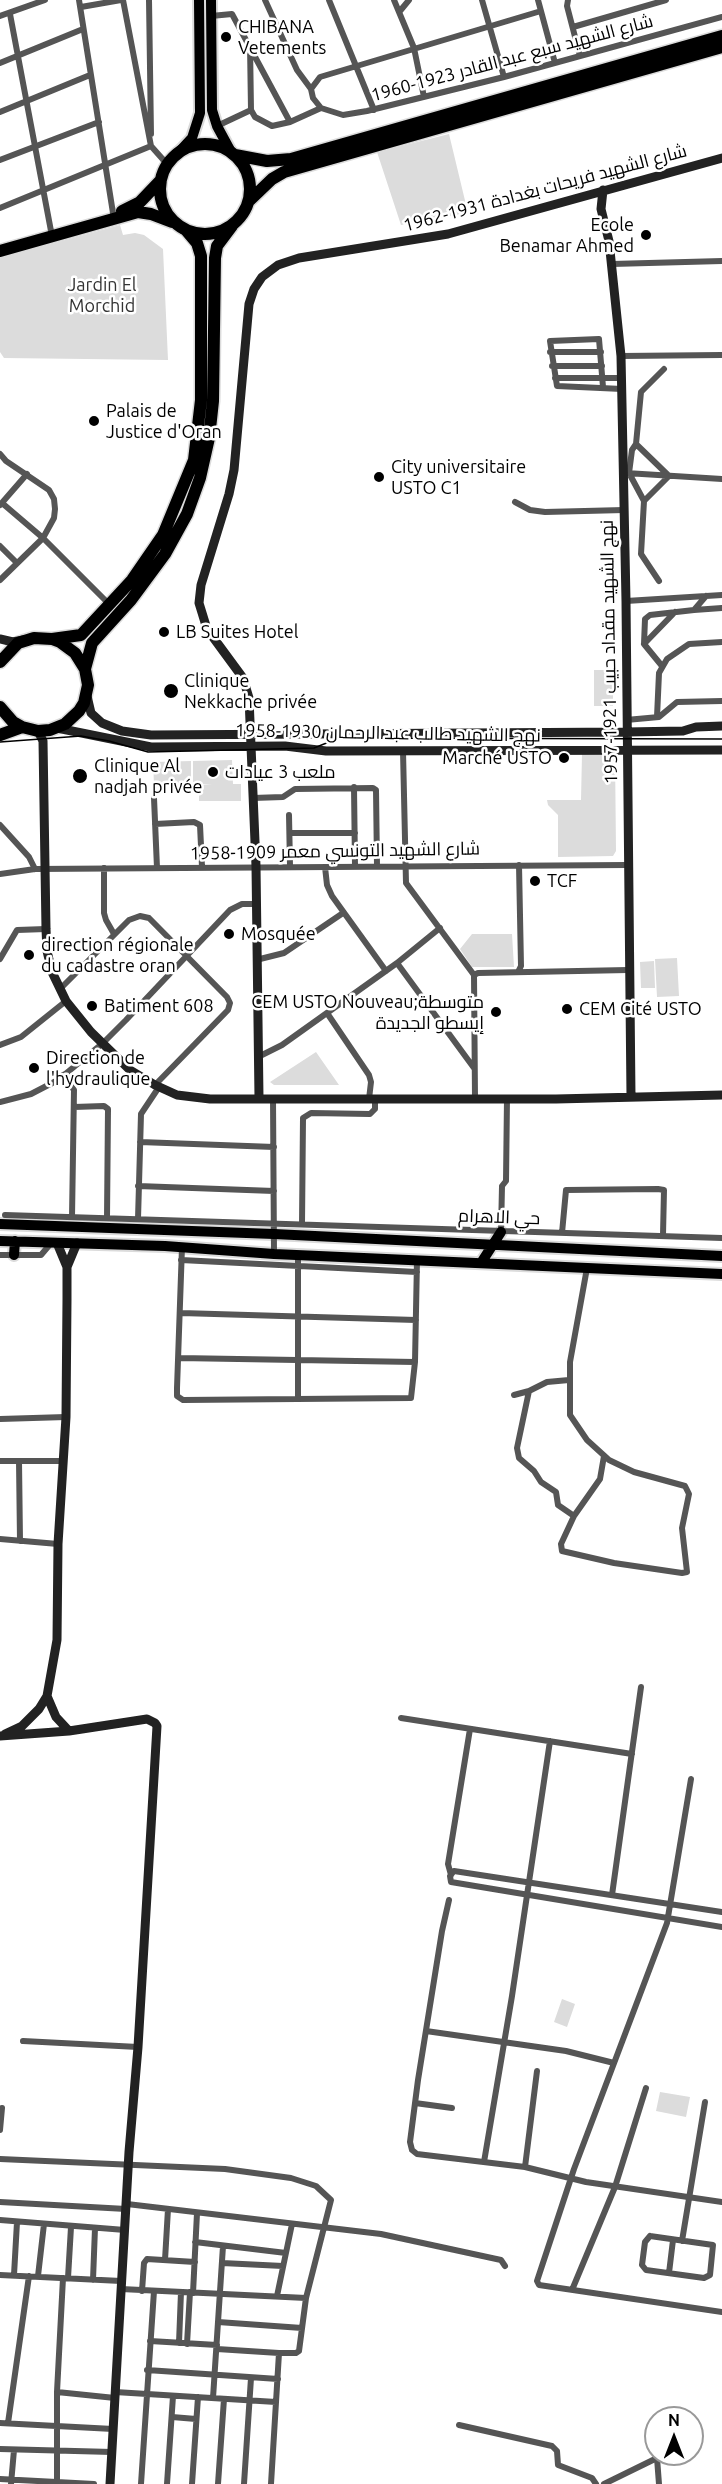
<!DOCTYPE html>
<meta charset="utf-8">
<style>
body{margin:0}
#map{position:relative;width:722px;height:2484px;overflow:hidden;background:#fff;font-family:Ubuntu,sans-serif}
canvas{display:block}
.north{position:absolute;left:644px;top:2406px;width:60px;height:60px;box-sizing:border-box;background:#fff;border:2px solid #999;border-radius:50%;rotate:0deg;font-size:16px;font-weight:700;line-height:24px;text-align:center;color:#000}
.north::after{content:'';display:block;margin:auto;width:21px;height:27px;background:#000;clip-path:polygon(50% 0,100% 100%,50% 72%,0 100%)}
</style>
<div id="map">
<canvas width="722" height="2484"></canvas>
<div class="north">N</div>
</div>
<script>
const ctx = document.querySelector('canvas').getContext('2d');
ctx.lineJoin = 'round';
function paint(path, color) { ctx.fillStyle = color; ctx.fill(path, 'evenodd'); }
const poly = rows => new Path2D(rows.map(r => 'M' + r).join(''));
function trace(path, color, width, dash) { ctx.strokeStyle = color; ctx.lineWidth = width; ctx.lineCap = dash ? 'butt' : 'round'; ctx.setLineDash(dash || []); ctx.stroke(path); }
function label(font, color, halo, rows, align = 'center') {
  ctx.font = font + ' Ubuntu,Cairo,sans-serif'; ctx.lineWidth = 5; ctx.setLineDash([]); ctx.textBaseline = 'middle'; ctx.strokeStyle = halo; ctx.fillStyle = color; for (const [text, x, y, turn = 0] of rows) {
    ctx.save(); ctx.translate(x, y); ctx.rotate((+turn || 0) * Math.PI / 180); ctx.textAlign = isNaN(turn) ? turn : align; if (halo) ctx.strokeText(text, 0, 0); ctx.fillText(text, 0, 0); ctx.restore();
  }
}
const green = poly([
 [449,134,468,213,401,225,377,152],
 [120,225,123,235,135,233,144,235,163,249,168,360,4,358,0,352,0,258],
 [594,670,613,670,613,706,594,706],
 [582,754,615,754,616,851,613,856,558,857,558,815,548,805,547,800,581,800],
 [232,760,233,784,241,784,241,801,199,801,199,785,212,784,193,784,193,761],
 [191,761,191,784,154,784,153,762],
 [472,934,512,934,514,967,472,967,460,949],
 [677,958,679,996,657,997,655,959],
 [654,961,655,988,641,988,640,962],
 [316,1052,339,1085,274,1085,270,1082],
 [562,1999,575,2004,567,2027,554,2022],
 [660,2092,690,2097,686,2117,656,2111]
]);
const street = poly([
 [79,0,113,213],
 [123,0,151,146,167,164],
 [149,0,151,134],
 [265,0,297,70,311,89,313,98,321,108,343,115,367,111,504,77,722,17],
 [329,0,374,110],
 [394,0,414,48,424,97],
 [482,0,504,77],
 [538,0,555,63],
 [568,0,567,6,580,56],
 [81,7,121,0],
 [400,11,409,0],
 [10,14,51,231],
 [0,16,45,0],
 [211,16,232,14,290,122],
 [573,27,666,0],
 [250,45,251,110,255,117,272,126,290,122,321,108],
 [0,63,83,29],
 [311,89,320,77,541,11],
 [0,112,90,75],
 [217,126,251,110],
 [0,160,99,122],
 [0,208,151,146],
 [612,264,722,261],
 [550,352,601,352],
 [621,356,722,355],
 [552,366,602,366],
 [555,378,621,378],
 [603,387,599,339,550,341,557,386,622,389],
 [636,444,632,450,629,473,644,501,641,554,659,581],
 [0,454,6,461,49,490,54,499,55,509,54,518,43,538,0,580],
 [626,473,722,479],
 [644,501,669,476,636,444,641,392,664,369],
 [515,502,530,510,545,512,624,510],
 [2,503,43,538,110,605],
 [0,505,27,474],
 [0,546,17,563],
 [626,601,722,595],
 [694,610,722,608],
 [644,644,675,612],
 [662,666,644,644,645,619,650,615,694,610,706,596],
 [657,717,659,673,667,659,689,644,722,642],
 [626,720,659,717,677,702,722,701],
 [403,751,406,883,474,975,475,1098],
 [354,787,355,866],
 [154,798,157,868],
 [253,798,283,797,295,789,373,788,376,790,377,866],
 [289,815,290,866],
 [155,824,194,822,200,825,202,867],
 [0,825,29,857,35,869],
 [290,833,355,833],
 [325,867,327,885,332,896,386,971],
 [104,868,104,913,106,920,114,934],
 [0,874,35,869,627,865],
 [0,959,17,930,46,929],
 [256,960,284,953,343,913],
 [397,963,474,1068],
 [518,972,521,966,519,865],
 [474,975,478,973,628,970],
 [60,989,129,920,140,916,149,918,227,997,230,1003,228,1010,155,1085],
 [327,1013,369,1075,371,1082,369,1099],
 [0,1045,21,1037,66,1001],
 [258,1057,282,1045,397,963,440,928],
 [63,1075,74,1090,72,1217],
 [273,1098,274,1254],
 [0,1102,31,1094,58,1080,103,1043,126,1020,230,910,242,904,255,904],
 [74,1107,104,1106,108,1109,107,1218],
 [140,1142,274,1147],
 [138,1186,274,1191],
 [5,1215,722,1238],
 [138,1219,141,1114,159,1087],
 [302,1224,303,1118,311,1113,370,1114,375,1109,375,1099],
 [501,1232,502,1186,506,1181,507,1098],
 [562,1233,566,1190,658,1189,664,1190,663,1235],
 [182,1247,177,1388,177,1396,183,1400,411,1398,415,1362,417,1260],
 [0,1255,41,1255,52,1242],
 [181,1260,417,1272],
 [587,1268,570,1362,570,1415,587,1440,609,1460,634,1472,685,1486,689,1494,682,1528,687,1572,682,1573,614,1563,562,1551,561,1544,574,1516,600,1479,604,1456],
 [181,1313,416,1320],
 [179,1358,415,1362],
 [529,1391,517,1448,519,1458,534,1471,541,1482,556,1492,558,1505,574,1516],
 [514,1395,529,1391,547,1382,569,1380],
 [298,1399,298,1255],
 [0,1419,66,1417],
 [0,1461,63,1461],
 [19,1461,20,1541],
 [0,1539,58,1544],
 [401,1718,632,1754],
 [691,1779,667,1923,574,2169,537,2281,539,2285,722,2312],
 [451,1875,448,1864,470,1729],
 [612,1895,641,1687],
 [449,1900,442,1931,418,2080,410,2142,412,2150,417,2154,525,2167,586,2182,722,2202],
 [722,1912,454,1871,450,1876,451,1882,722,1927],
 [426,2031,566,2051,614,2063],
 [23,2041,138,2047],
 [415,2103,452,2108],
 [0,2130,2,2108],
 [0,2159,225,2169,291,2178,316,2186,331,2200,306,2298,299,2351,296,2353,279,2353,217,2349],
 [484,2162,512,1996,550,1741],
 [525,2167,537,2071],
 [0,2202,126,2209],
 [127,2204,381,2234,501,2260,505,2266],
 [0,2220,125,2230],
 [650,2236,713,2245,710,2275,704,2278,646,2270,642,2265,645,2242,650,2236],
 [682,2241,705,2102],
 [195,2242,286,2253],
 [165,2260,168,2209],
 [222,2263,283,2266],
 [669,2273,673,2240],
 [0,2275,121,2281],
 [14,2275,17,2222],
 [38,2276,44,2224],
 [68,2278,71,2227],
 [93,2280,95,2228],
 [121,2289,306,2298],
 [572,2290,615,2187,646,2088],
 [142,2291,144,2263,147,2259,195,2262],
 [193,2293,197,2213],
 [277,2296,292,2224],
 [218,2322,302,2328],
 [150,2341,217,2345],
 [179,2343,181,2292],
 [187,2344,190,2292],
 [147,2370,278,2379],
 [57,2392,115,2398],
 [115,2392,276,2402],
 [213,2398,223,2246],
 [172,2417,196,2419],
 [0,2423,113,2429],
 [8,2423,29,2276],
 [459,2425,552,2446,557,2451,558,2465,592,2478,596,2484],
 [0,2449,112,2452],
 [0,2479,94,2484],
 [11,2484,14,2450],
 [57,2484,57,2392,63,2278],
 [141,2484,154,2291],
 [167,2484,173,2396],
 [192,2484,198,2397],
 [218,2484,224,2399],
 [244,2484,251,2378],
 [271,2484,279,2353],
 [604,2484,657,2458,659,2484]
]);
const secondary = poly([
 [603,190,601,209,609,241,621,356,626,601,631,1096],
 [0,639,13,642,23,640],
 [87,696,91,713,102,723,122,731,151,735,626,732,683,731,696,727,722,726],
 [57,728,151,747,285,746,326,751,722,750],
 [38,731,43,741,46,929,47,951,52,972,66,1001,91,1032,130,1070,155,1085,177,1095,210,1099,556,1099,722,1095],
 [259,1098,256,866,249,698,243,678,207,629,199,603,201,585,229,494,234,470,249,304,254,289,262,277,278,265,299,258,448,234,722,158],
 [67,1267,77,1243],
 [47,1696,56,1717,69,1731],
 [5,1734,22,1726,39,1709,47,1696,57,1640,58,1544,66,1417,67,1299,67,1267,57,1243],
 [0,1736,69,1731,147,1719,155,1723,157,1726,138,2047,129,2152,110,2484]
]);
const primary = poly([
 [211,0,212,110,217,126,230,150],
 [179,152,192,138,200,113,199,0],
 [0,1224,274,1234,722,1256],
 [0,1241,165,1246,274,1254,722,1274],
 [14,1255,15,1241],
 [481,1263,501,1232]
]);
const highway = poly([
 '160 189a45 45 0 1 1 90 0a45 45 0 1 1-90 0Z',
 [235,155,267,161,291,159,722,36],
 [249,201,272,179,284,172,722,47],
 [122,211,140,202,161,180],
 [0,251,138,212,151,214,172,222],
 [52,639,81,635,132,580,163,535,194,460,201,400,201,256,197,243,186,230],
 [0,662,18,643,34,638,52,639,60,642,75,653,85,669,88,685,84,703,79,711,65,724,50,730,38,731,22,727,13,722,0,707],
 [85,669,92,643,131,600,165,554,187,514,200,478,209,438,213,401,215,258,217,246,232,226],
 [0,735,22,727]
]);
const tram = poly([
 [0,742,81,736,109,741,148,752,314,748,339,738,722,739]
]);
const markers = [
 [226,37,6,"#000"],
 [646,235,6,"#000"],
 [94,421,6,"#000"],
 [379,477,6,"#000"],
 [164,632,6,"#000"],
 [171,691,8,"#000"],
 [564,758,6,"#000"],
 [213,772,6,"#000"],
 [80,776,8,"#000"],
 [535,881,6,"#000"],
 [229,934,6,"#000"],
 [29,955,6,"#000"],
 [92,1006,6,"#000"],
 [567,1009,6,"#000"],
 [496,1012,6,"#000"],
 [34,1068,6,"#000"]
];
const poiNames = [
 ["CHIBANA",238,27],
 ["Vetements",238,48],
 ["Ecole",634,225,"right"],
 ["Benamar Ahmed",634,246,"right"],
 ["Palais de",106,411],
 ["Justice d'Oran",106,432],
 ["City universitaire",391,467],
 ["USTO C1",391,488],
 ["LB Suites Hotel",176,632],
 ["Clinique",184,681],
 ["Nekkache privée",184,702],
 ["Marché USTO",552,758,"right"],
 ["Clinique Al",94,766],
 ["nadjah privée",94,787],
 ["ملعب 3 عيادات",225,772],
 ["TCF",547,881],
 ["Mosquée",241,934],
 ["direction régionale",41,945],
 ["du cadastre oran",41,966],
 ["CEM USTO Nouveau;متوسطة",484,1002,"right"],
 ["إيسطو الجديدة",484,1023,"right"],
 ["Batiment 608",104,1006],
 ["CEM Cité USTO",579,1009],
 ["Direction de",46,1058],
 ["l'hydraulique",46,1079]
];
const streetNames = [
 ["شارع الشهيد سبع عبد القادر 1923-1960",512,58,-15],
 ["شارع الشهيد فريحات بغدادة 1931-1962",545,188,-15],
 ["نهج الشهيد مقداد حبيب 1921-1957",609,652,-91],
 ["نهج الشهيد طالب عبد الرحمان 1930-1958",388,733,1],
 ["شارع الشهيد التونسي معمر 1909-1958",335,851,-1],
 ["حي الاهرام",499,1217,2]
];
const parkNames = [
 ["Jardin El",102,285],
 ["Morchid",102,306]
];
paint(green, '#dcdcdc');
trace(primary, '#dbdbdb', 14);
trace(highway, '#dbdbdb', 15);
trace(street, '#555', 6);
trace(secondary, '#222', 9);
trace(primary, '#000', 10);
trace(highway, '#000', 12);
trace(tram, '#000', 1.5);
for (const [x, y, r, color] of markers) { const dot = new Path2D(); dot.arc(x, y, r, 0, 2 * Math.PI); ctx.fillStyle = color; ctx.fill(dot); trace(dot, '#fff', 2); }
label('18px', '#000', '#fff', poiNames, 'left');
label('18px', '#000', '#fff', streetNames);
label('18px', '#333', '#fff', parkNames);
</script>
